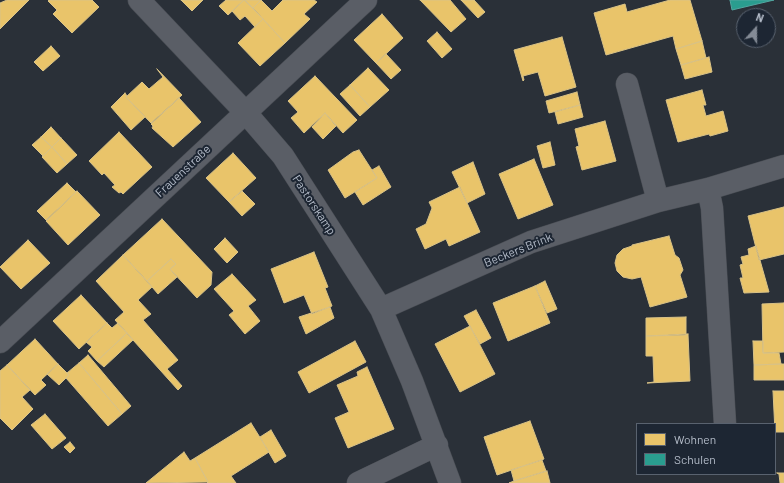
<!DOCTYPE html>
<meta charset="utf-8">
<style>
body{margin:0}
#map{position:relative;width:784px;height:483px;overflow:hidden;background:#2a3038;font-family:Barlow,sans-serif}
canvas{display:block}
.legend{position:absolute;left:636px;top:423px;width:140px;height:52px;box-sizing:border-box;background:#1d2633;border:1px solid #59626f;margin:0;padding:5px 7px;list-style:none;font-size:12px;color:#b4bcc9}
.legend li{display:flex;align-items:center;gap:8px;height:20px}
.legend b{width:20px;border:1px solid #59626f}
.north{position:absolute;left:736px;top:8px;width:40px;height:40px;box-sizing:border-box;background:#1d2633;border:1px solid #59626f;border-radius:50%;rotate:21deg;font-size:11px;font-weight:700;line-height:16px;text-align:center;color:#b4bcc9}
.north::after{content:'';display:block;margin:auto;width:14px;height:18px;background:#848b96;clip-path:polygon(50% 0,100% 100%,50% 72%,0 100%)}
</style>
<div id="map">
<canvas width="784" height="483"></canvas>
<ul class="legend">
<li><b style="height:11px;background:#e9c46a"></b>Wohnen</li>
<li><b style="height:11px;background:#2a9d8f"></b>Schulen</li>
</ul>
<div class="north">N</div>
</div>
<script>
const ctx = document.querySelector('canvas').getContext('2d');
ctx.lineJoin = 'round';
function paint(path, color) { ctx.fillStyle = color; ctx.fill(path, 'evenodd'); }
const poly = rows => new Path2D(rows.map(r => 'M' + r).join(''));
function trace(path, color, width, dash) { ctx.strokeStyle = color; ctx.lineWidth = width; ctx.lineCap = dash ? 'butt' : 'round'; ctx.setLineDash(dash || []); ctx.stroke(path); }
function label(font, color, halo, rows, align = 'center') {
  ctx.font = font + ' Barlow,sans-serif'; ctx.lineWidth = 4; ctx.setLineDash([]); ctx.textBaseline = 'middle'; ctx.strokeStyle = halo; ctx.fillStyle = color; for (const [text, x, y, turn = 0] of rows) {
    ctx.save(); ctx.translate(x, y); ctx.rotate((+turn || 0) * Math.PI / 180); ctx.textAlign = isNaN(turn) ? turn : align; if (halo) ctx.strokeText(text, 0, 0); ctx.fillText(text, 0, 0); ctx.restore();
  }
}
const homes = poly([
 [7,0,29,0,0,29,0,3,7,0],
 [49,0,92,0,99,7,72,33,53,14,57,10,48,1,49,0],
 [181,0,203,0,192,11,181,0],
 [226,0,244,0,228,15,219,6,226,0],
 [244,0,263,19,255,27,245,16,240,20,232,11,244,0],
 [245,0,261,0,253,8,245,0],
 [261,0,272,11,283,0,314,0,317,2,304,14,310,19,285,43,253,8,261,0],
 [420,0,450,0,466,19,451,32,420,0],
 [461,0,474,0,485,12,478,18,461,0],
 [670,0,690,0,702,41,676,49,673,36,606,55,594,13,625,4,627,12,670,0],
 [382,14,403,38,376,63,354,40,382,14],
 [263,19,285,43,260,66,238,43,263,19],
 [437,32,452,49,442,58,427,41,437,32],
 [562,37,576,87,545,96,538,72,523,76,524,80,523,81,514,50,562,37],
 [702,41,706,58,681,65,676,49,702,41],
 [51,46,60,56,43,71,34,62,51,46],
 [386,54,401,70,391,79,376,63,386,54],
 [709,57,712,72,685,79,681,65,709,57],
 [368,68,389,90,370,107,350,85,368,68],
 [157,69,182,95,151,123,126,97,142,82,149,89,163,77,157,69],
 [315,76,357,120,343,133,325,113,304,133,291,118,298,112,288,101,315,76],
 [350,85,370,107,360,116,340,94,350,85],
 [702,90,706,105,703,105,706,116,723,111,728,131,710,136,709,134,678,142,666,100,702,90],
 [577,92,580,105,549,113,546,101,577,92],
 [125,93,127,96,126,97,145,117,131,130,111,107,125,93],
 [179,98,201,122,173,147,152,128,153,126,151,124,179,98],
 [580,105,583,117,558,124,555,112,580,105],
 [325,113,336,126,323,139,312,127,325,113],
 [605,121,616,161,582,170,576,147,579,146,575,129,605,121],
 [51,127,61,138,52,147,41,137,51,127],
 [119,132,152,167,123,194,121,192,119,193,112,187,115,185,104,173,102,175,89,161,119,132],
 [41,137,52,147,43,156,32,145,41,137],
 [61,138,77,155,67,164,52,147,61,138],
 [550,142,555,165,543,168,537,146,550,142],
 [52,147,67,164,57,173,42,157,52,147],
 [359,150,377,178,345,198,328,170,353,152,359,150],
 [233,153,256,178,229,202,206,178,233,153],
 [534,159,553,205,518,219,499,174,534,159],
 [473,162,485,194,467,203,452,172,473,162],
 [379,166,391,187,363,205,355,192,377,178,372,170,379,166],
 [67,183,76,192,46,220,37,211,67,183],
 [460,187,480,232,449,246,446,239,425,249,416,229,426,224,432,208,429,202,460,187],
 [77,191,100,215,68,245,46,221,77,191],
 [242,191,255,204,242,216,229,202,242,191],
 [784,207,784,254,759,260,748,216,784,207],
 [162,219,212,272,211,285,197,298,170,269,176,264,171,259,147,281,123,255,162,219],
 [669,236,675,255,679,258,683,270,680,275,687,297,650,307,641,277,632,279,623,277,617,271,615,263,617,255,623,249,632,246,632,245,669,236],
 [225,238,238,252,227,263,214,249,225,238],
 [28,240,50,263,21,289,0,267,28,240],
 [756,246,769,292,744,293,740,278,743,278,740,265,743,264,741,257,749,255,748,249,756,246],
 [314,252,328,287,325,288,332,306,312,314,304,295,284,303,271,269,314,252],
 [123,255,152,287,138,300,151,314,143,320,178,360,167,369,182,386,178,390,115,320,124,312,96,281,123,255],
 [171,259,176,264,170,269,177,277,158,294,147,281,171,259],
 [232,274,256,300,248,306,260,321,245,334,229,315,234,311,214,289,232,274],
 [545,281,557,309,547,313,535,286,545,281],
 [535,286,550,323,508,341,493,303,535,286],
 [81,295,107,323,79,349,53,321,81,295],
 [784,303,784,352,763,353,762,304,784,303],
 [330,307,334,318,306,334,299,317,330,307],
 [476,310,491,338,480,344,464,316,476,310],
 [686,317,686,335,646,336,646,318,686,317],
 [107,323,112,328,118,323,127,333,97,361,88,351,92,347,86,342,107,323],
 [470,326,495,374,460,392,435,344,470,326],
 [127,333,133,340,104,367,97,361,127,333],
 [688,334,690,381,647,383,654,382,653,356,646,356,646,336,688,334],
 [35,339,58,364,41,380,46,385,35,395,7,365,35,339],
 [355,341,366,362,309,393,298,372,355,341],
 [753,341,763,341,763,353,779,353,781,364,754,365,753,341],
 [88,355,131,406,122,414,79,363,88,355],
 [79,363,122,414,108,426,66,378,69,375,67,373,79,363],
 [58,364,69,375,59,385,47,374,58,364],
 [781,364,784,364,784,380,754,380,754,365,781,364],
 [7,365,30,390,22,397,33,409,12,430,0,418,0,371,7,365],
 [367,367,394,429,348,448,335,418,349,412,337,385,358,376,357,372,367,367],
 [773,391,784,391,784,432,775,432,773,391],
 [45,414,66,438,52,449,31,425,45,414],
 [530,421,544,459,497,475,484,437,530,421],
 [251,423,269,452,231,476,236,483,207,483,208,482,195,458,251,423],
 [271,430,286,456,275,463,260,437,271,430],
 [70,442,75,448,70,453,64,447,70,442],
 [184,452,190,461,195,458,208,482,146,483,184,452],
 [542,460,546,471,514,481,511,470,542,460],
 [547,471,550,483,509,483,514,481,547,471],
 [777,473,784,473,784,483,780,483,779,474,777,473]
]);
const schools = poly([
 [730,0,774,0,732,10,730,0]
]);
const minor = poly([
 [139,0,246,113,283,156,381,309,412,381,450,483],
 [627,84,658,201],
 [708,189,712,208,725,424],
 [381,309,531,242,658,201,708,189,784,166],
 [0,342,366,0],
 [358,483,437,445]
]);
const streetNames = [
 ["Frauenstraße",183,171,-43],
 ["Pastorskamp",314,205,57],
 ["Beckers Brink",518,250,-22]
];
paint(homes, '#e9c46a');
trace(homes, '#d9c286', 1);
paint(schools, '#2a9d8f');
trace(schools, '#53a6a0', 1);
trace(minor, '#484c53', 23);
trace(minor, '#5a5e66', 22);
label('12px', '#b4bcc9', '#1d2633', streetNames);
</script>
